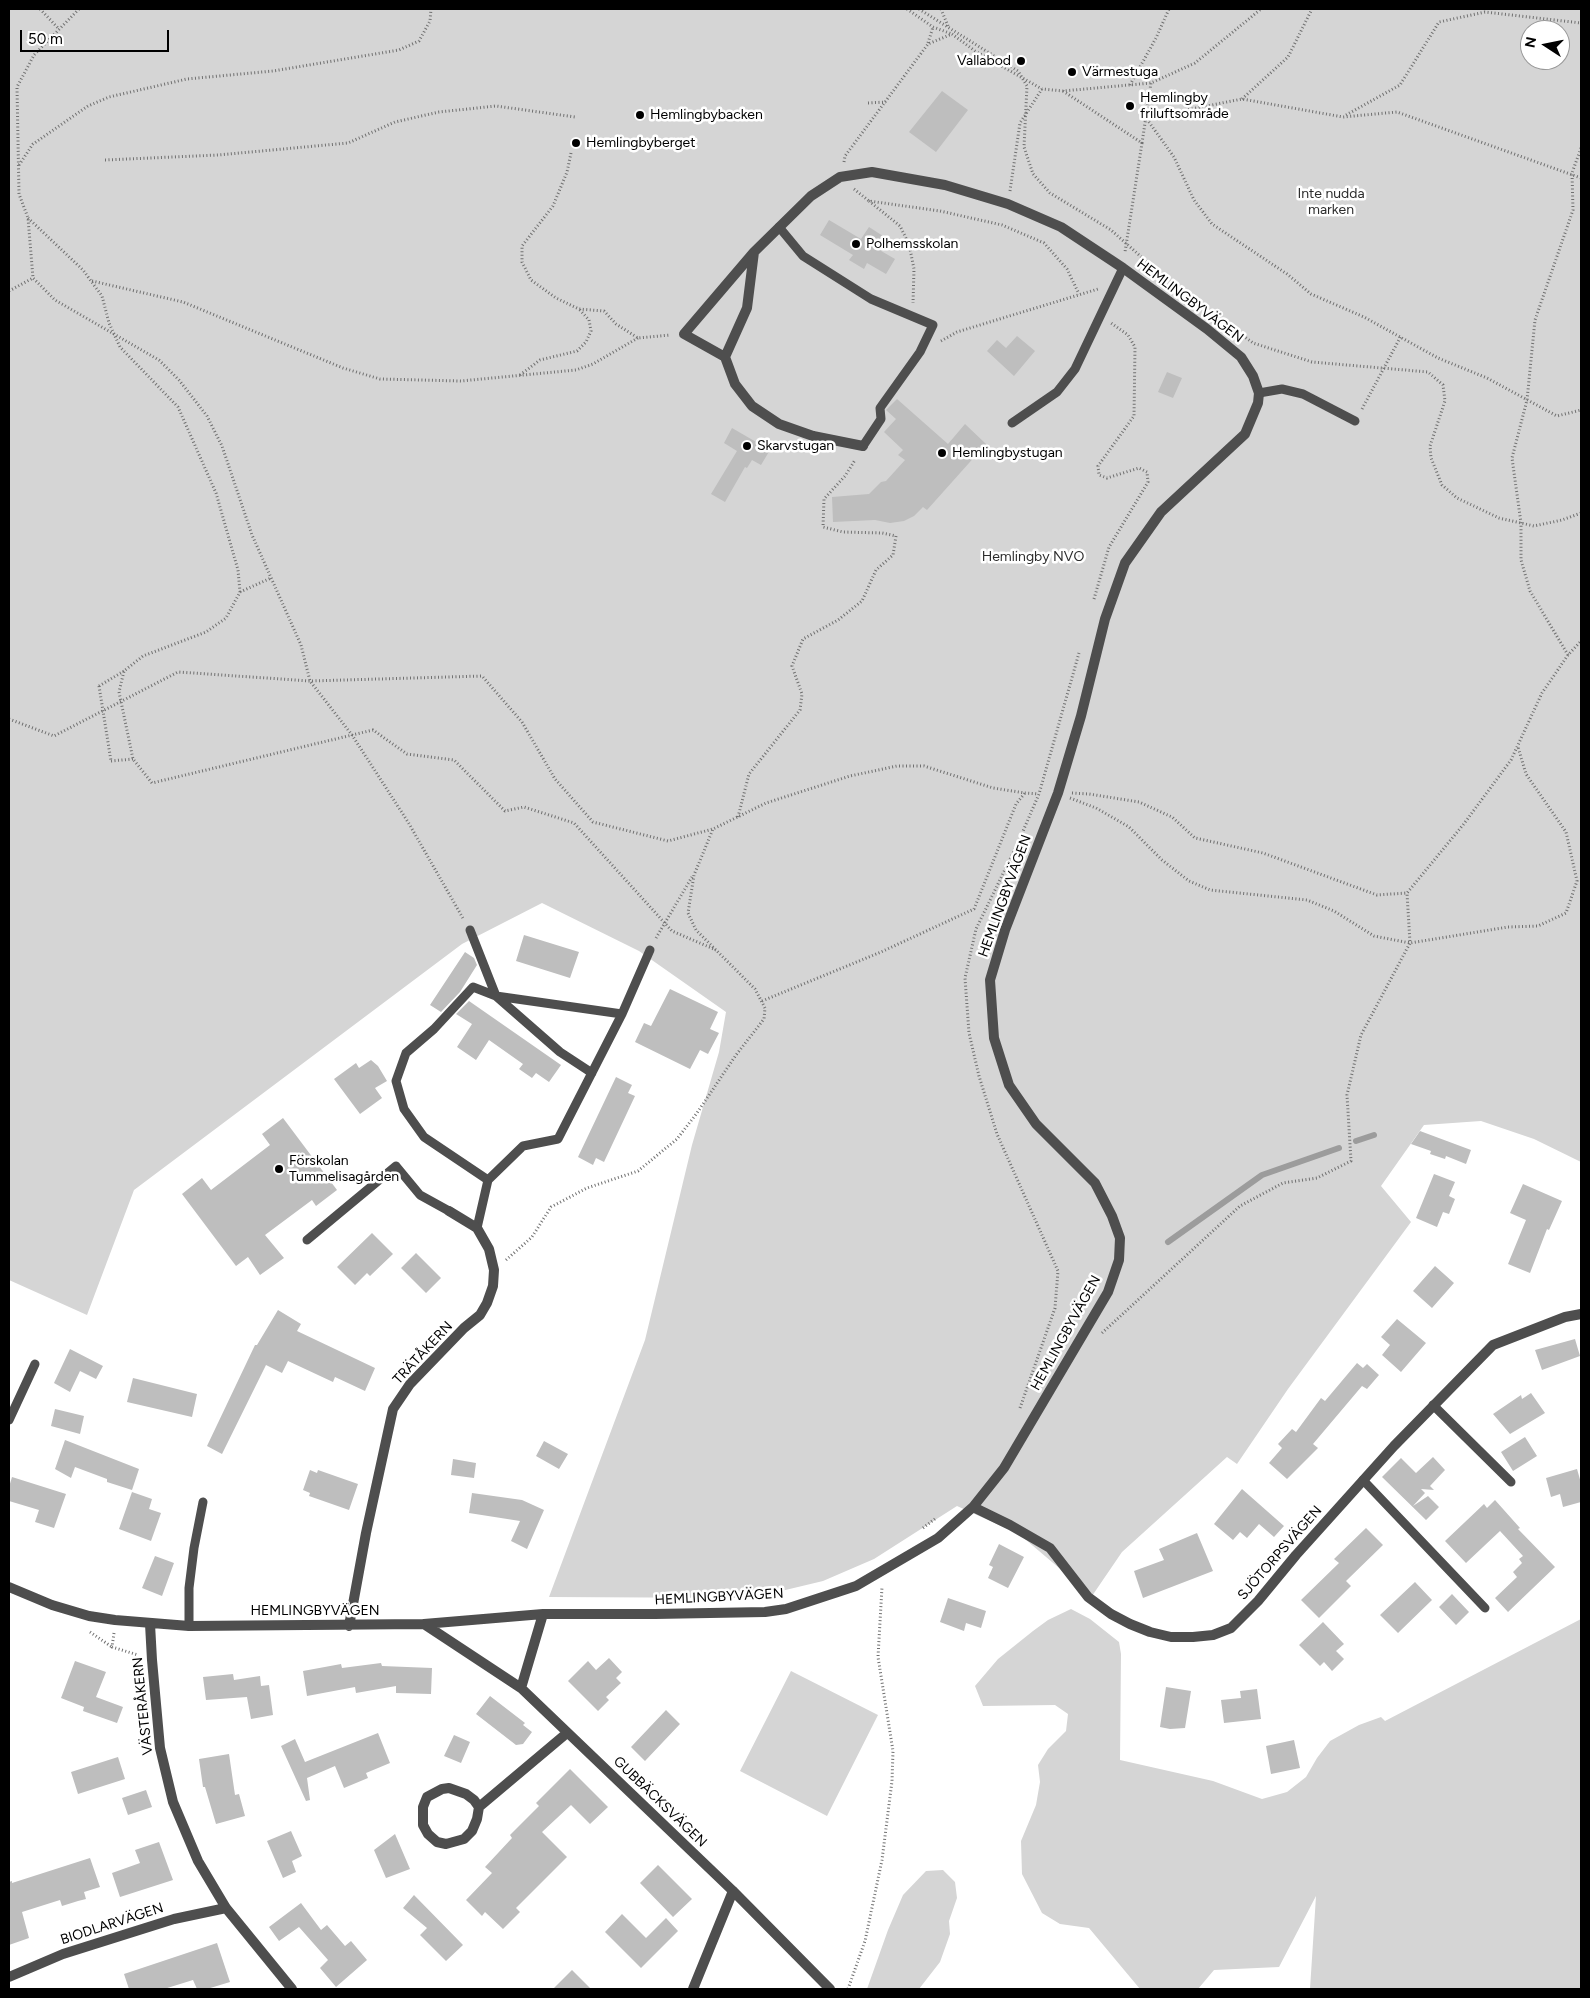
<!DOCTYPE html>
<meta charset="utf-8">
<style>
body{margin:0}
#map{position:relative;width:1590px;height:1998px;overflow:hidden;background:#fff;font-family:Figtree,sans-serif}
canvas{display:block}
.frame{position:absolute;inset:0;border:10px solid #000;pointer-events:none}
.north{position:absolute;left:1520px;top:20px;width:50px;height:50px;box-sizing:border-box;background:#fff;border:1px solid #999;border-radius:50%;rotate:281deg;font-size:14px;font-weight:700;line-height:20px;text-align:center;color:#000}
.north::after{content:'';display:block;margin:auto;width:18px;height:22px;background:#000;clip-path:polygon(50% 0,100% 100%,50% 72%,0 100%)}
.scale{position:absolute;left:20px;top:30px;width:149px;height:22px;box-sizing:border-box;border:2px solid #000;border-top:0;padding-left:6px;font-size:15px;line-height:18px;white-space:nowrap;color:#000;-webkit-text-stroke:4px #fff;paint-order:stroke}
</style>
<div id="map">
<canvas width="1590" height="1998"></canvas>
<div class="frame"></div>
<div class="north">N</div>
<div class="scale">50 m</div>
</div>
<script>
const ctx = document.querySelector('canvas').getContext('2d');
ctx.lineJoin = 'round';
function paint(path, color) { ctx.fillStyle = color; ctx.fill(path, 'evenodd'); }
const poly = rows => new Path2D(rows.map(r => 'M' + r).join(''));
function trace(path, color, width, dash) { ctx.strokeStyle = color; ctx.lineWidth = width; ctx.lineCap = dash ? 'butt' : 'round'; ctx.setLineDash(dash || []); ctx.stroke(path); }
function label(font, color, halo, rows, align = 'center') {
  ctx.font = font + ' Figtree,sans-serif'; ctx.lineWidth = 5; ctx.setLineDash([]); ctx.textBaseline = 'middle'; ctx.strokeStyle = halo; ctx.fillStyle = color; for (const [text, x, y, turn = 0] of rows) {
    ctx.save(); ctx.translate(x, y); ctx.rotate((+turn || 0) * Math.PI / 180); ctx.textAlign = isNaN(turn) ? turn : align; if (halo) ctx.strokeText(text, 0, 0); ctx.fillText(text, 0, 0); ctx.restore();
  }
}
const green = poly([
 [9,9,1581,9,1581,1162,1534,1139,1481,1121,1424,1125,1381,1186,1411,1222,1288,1389,1237,1464,1227,1457,1122,1552,1092,1596,1019,1534,957,1506,874,1559,823,1581,752,1598,549,1597,645,1340,692,1145,719,1052,726,1012,639,951,542,903,462,944,134,1190,87,1315,9,1280],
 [1530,30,1560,30,1560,60,1530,60],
 [1071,1609,1090,1619,1119,1642,1121,1654,1120,1760,1213,1781,1262,1799,1287,1792,1306,1777,1317,1758,1330,1741,1359,1725,1381,1717,1385,1721,1581,1619,1581,1989,1310,1989,1316,1896,1279,1967,1214,1970,1198,1989,1140,1989,1089,1928,1060,1924,1042,1913,1022,1874,1021,1841,1036,1805,1040,1782,1038,1765,1048,1749,1066,1731,1068,1714,1055,1705,983,1706,975,1686,998,1659,1033,1631,1048,1620],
 [791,1671,878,1715,827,1816,740,1771],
 [943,1870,955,1882,957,1898,949,1921,950,1934,940,1962,919,1989,867,1989,888,1930,903,1895,926,1871]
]);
const stream = poly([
 [1356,1141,1374,1135],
 [1168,1242,1262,1175,1339,1148]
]);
const building = poly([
 [942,91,968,110,936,152,909,132],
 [829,220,861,239,869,227,883,236,876,248,895,259,886,274,867,263,864,269,849,260,853,255,820,235],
 [1017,336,1035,351,1014,376,987,351,997,340,1006,348],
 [1167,372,1182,378,1173,398,1158,392],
 [897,399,948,444,965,424,986,444,927,510,923,507,914,516,904,521,890,523,875,520,833,522,832,497,869,494,881,482,886,481,905,460,898,455,903,450,884,432,896,419,886,410],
 [732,428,770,450,761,465,752,460,747,468,745,467,725,502,711,494,737,451,724,443],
 [524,935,579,952,570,978,516,961],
 [465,952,474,958,477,965,460,992,441,1012,430,1005],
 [670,989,718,1012,710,1029,719,1033,708,1054,700,1050,690,1069,635,1042,644,1023,651,1026],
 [469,1001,561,1065,549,1082,536,1073,532,1078,519,1069,523,1064,489,1040,476,1060,457,1047,472,1024,456,1014],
 [371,1060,378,1066,387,1081,375,1088,382,1098,360,1114,334,1079,356,1063,359,1068],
 [616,1077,632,1085,628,1093,635,1096,604,1162,596,1158,593,1165,578,1157],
 [283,1118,337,1190,316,1206,312,1200,265,1235,284,1258,260,1275,248,1257,236,1266,182,1194,202,1178,211,1190,270,1145,262,1134],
 [1420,1131,1471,1150,1466,1164,1446,1156,1445,1159,1430,1154,1431,1151,1411,1144],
 [1434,1174,1455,1182,1449,1196,1455,1199,1449,1214,1443,1212,1437,1227,1416,1218],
 [1523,1184,1562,1201,1549,1230,1547,1229,1530,1273,1508,1264,1526,1220,1510,1213],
 [372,1233,393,1254,370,1276,367,1273,355,1285,337,1267],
 [416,1253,441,1278,426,1293,401,1268],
 [1435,1266,1454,1283,1432,1308,1413,1291],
 [278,1310,301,1324,297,1331,375,1368,365,1391,335,1377,333,1382,288,1361,282,1373,266,1365,222,1454,207,1446,255,1345,257,1345],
 [1397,1319,1426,1343,1401,1372,1382,1355,1390,1345,1381,1337],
 [1575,1339,1580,1356,1542,1370,1535,1350],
 [70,1349,103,1366,96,1379,80,1371,70,1392,54,1383],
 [1357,1363,1363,1368,1367,1364,1379,1375,1367,1389,1362,1386,1313,1444,1318,1448,1287,1479,1269,1463,1282,1448,1278,1444,1292,1429,1296,1432,1321,1398,1325,1401],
 [133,1378,197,1394,192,1417,127,1402],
 [1531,1393,1545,1413,1510,1434,1493,1414,1521,1395,1522,1399],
 [55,1409,84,1416,80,1434,51,1426],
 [1525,1437,1537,1456,1513,1471,1501,1452],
 [65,1440,139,1469,132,1490,107,1482,107,1479,75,1467,71,1478,55,1469],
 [544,1441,568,1454,559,1469,536,1456],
 [1433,1457,1445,1470,1430,1486,1434,1490,1421,1489,1425,1493,1413,1506,1428,1496,1439,1507,1426,1520,1382,1477,1401,1458,1416,1473],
 [453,1459,476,1463,474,1478,451,1475],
 [1577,1469,1581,1483,1581,1502,1563,1507,1560,1494,1551,1497,1546,1478],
 [310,1470,317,1473,318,1470,358,1484,349,1510,309,1496,310,1493,303,1490],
 [12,1477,66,1494,54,1528,35,1522,39,1510,9,1501,9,1487],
 [1242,1489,1284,1526,1274,1537,1259,1524,1247,1538,1240,1532,1233,1540,1214,1524],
 [132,1492,152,1499,149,1509,161,1513,151,1541,119,1529],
 [472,1493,522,1500,544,1510,527,1549,511,1541,520,1521,469,1513],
 [1495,1500,1520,1528,1518,1529,1555,1567,1508,1612,1495,1598,1517,1577,1513,1572,1522,1563,1519,1559,1523,1556,1500,1531,1466,1563,1445,1541,1484,1504,1487,1508],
 [1366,1528,1383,1545,1346,1581,1351,1586,1319,1618,1301,1600,1339,1563,1334,1559],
 [1197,1533,1213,1571,1143,1598,1134,1571,1164,1560,1159,1549],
 [999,1544,1024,1557,1008,1588,988,1578,993,1567,989,1565],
 [155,1556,174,1563,162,1596,142,1588],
 [1415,1582,1432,1600,1398,1633,1380,1615],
 [1452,1594,1469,1612,1456,1625,1439,1607],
 [948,1598,986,1611,981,1628,966,1623,964,1631,940,1622],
 [1323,1622,1344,1644,1336,1651,1344,1659,1332,1671,1324,1662,1320,1666,1299,1645],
 [609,1658,622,1672,616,1678,621,1683,606,1697,609,1700,598,1711,568,1681,588,1661,596,1670],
 [75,1661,106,1672,96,1697,123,1707,117,1723,83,1711,84,1707,61,1698],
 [381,1663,382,1666,432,1668,431,1694,396,1693,396,1686,356,1693,355,1687,307,1696,303,1671,341,1664,342,1668],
 [233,1674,234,1680,260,1676,261,1686,269,1685,273,1715,251,1719,247,1697,206,1700,203,1677],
 [1166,1687,1191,1691,1185,1728,1170,1729,1160,1727],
 [1257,1689,1261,1719,1224,1723,1221,1700,1241,1698,1240,1691],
 [490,1696,525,1723,523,1725,532,1732,523,1744,516,1745,476,1714],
 [666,1710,680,1724,645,1761,631,1747],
 [378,1733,390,1763,366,1773,368,1778,344,1788,335,1766,307,1778,310,1800,306,1801,281,1746,295,1739,305,1762],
 [454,1735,470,1742,461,1763,444,1756],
 [1294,1740,1300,1768,1271,1774,1266,1746],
 [229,1754,235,1795,239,1794,245,1816,216,1824,205,1787,203,1787,199,1759],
 [118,1757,125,1779,78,1794,71,1772],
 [570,1769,608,1807,590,1824,571,1805,542,1832,567,1857,516,1908,520,1912,503,1929,485,1912,482,1916,466,1900,492,1873,485,1867,512,1838,510,1835,539,1806,536,1803],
 [146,1790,152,1807,128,1815,122,1798],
 [291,1831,302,1856,292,1861,296,1872,283,1878,267,1841],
 [395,1834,410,1869,386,1878,374,1850],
 [159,1842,173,1880,120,1897,112,1873,140,1863,135,1850],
 [90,1858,100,1887,84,1892,86,1899,78,1901,62,1906,60,1900,22,1912,29,1938,9,1945,9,1882,12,1881,12,1883],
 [658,1865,692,1899,673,1917,640,1883],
 [414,1895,463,1945,446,1961,420,1935,427,1928,403,1908],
 [301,1903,321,1930,327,1925,345,1946,351,1941,367,1960,336,1987,320,1968,328,1960,299,1927,279,1941,269,1927],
 [622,1914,646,1938,666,1918,678,1931,641,1968,605,1932],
 [217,1943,230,1982,207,1989,197,1989,193,1980,164,1989,129,1989,124,1974],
 [572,1970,591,1989,553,1989]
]);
const path = poly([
 [40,9,59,29],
 [79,9,34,55,17,87,19,194,28,218,33,278,55,300,159,360,179,380,207,416,222,446,252,535,301,645,310,681,352,735,408,822,464,920],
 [907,9,933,27,952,34],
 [919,9,1018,71,1027,86,1024,147,1033,174,1050,193,1111,230,1156,270,1190,296],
 [941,9,948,26],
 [952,34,975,51,1042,89,1063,91,1151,83,1195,63,1261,9],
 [928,43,933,27],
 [1130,85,1156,38,1169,9],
 [1063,91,1142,143,1125,252],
 [1242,99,1288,57,1312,9],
 [868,103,886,102],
 [1346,115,1400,85,1439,22,1485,12,1581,23],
 [1142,143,1151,83],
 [571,153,567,172,553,206,522,246,522,262,531,280,556,298,579,309,604,311,616,324,638,338,670,335],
 [105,160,218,155,348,143,395,122,439,112,496,106,575,117],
 [844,162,845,156,928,44,952,34],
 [19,165,33,144,88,106,109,97,187,79,273,71,399,50,419,41,430,21,431,9],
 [1581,178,1397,112,1343,117,1242,99,1146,118,1174,157,1194,200,1212,224,1287,274,1311,294,1364,317,1438,358,1487,378,1557,416,1581,410],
 [854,189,869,201,940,211,1002,225,1044,243,1067,269,1079,294],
 [1010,191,1020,123,1042,89],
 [869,201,900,226,909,244,914,269,913,303],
 [28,218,83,270,102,296,109,323,120,347,178,407,216,493,238,570,240,592,226,618,206,632,143,656,124,671,119,692,133,759,152,783,373,730,407,754,454,760,505,811,524,807,574,823,672,931,716,950],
 [92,281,183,302,343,368,380,379,461,381,576,370,593,364,638,338],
 [9,291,33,278],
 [1229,325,1253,343,1312,362,1428,372,1443,385,1445,401,1430,446,1431,458,1442,485,1457,498,1499,518,1534,526,1562,520,1581,513],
 [941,341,957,332,1098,289],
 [520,375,540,360,577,351,586,342,591,331,589,320,579,309],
 [1362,409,1401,336],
 [240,592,271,578],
 [1094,599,1109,547,1148,482,1147,472,1139,468,1107,478,1099,475,1098,466,1134,416,1135,347,1128,335,1111,323],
 [1568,655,1530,591,1521,560,1521,523,1512,458,1527,400,1535,320,1573,210,1572,173,1581,148],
 [99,686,124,671],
 [9,719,54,736,178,672,310,681,482,676,522,722,555,779,593,822,668,841,713,829,766,803,850,776,897,766,924,766,993,788,1025,793,1038,794],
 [111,761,133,759],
 [1072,793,1089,794,1139,802,1172,817,1195,838,1263,853,1377,895,1407,893,1463,825,1511,760,1542,693,1568,655,1581,641],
 [1070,798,1096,808,1129,827,1162,860,1189,881,1210,890,1307,900,1334,911,1374,936,1410,943,1508,927,1538,926,1566,913,1577,881,1566,832,1526,774,1518,747],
 [738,817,749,774,800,710,802,694,792,666,803,639,838,620,862,601,876,570,893,555,896,536,882,533,843,532,823,527,824,499,845,476,855,460],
 [656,938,692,877],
 [762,1001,881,952,974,909,1016,804,1025,793],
 [506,1260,532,1237,551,1207,587,1188,638,1171,677,1139,697,1113,736,1055,764,1019,765,1008,755,989,696,930,688,913,694,875,713,829],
 [1102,1333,1240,1206,1283,1183,1317,1178,1351,1161,1347,1095,1361,1035,1410,943,1407,893],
 [1020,1408,1055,1308,1058,1271,997,1134,979,1076,969,1033,965,978,976,929,1017,845,1039,794,1079,653],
 [923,1528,936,1518],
 [90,1632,112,1647],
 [114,1633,112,1647,138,1655],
 [848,1989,865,1941,882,1860,892,1781,893,1751,878,1657,882,1587]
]);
const service = poly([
 [779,227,803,256,871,299,933,325,920,352,880,408,881,419,863,446],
 [1259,393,1282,389,1303,394,1355,421],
 [1012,423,1057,392,1075,369,1123,268],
 [470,930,496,996,560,1052,592,1073],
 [622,1014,650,950],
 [477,1228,488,1180,424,1137,404,1109,396,1081,406,1053,434,1029,473,987,496,996,622,1014,558,1139,523,1146,488,1180],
 [307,1240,396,1166,420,1195,449,1211],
 [1433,1405,1511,1482],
 [9,1420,35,1364],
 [1363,1480,1485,1608],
 [189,1626,189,1588,194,1548,203,1502]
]);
const minor = poly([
 [725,357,735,384,752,406,779,424,813,436,863,446],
 [973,1507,1010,1525,1050,1548,1088,1597,1111,1614,1130,1624,1150,1632,1171,1637,1193,1637,1213,1635,1231,1628,1258,1601,1296,1555,1394,1446,1493,1345,1565,1317,1581,1314],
 [9,1587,52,1605,89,1616,115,1620,189,1626,424,1624,543,1614,655,1614,765,1612,786,1609,856,1586,938,1538,973,1507,1004,1468,1108,1292,1119,1260,1120,1238,1112,1216,1095,1183,1036,1124,1009,1085,994,1038,990,980,1005,930,1058,793,1081,716,1105,619,1125,563,1161,512,1245,434,1258,403,1259,393,1253,376,1241,357,1207,329,1123,268,1061,227,1008,204,945,185,872,172,840,177,811,196,754,252,684,334,725,357,747,308,754,252],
 [150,1624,152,1660,160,1748,173,1802,198,1861,226,1908,292,1989],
 [424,1624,521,1688,733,1891,830,1989],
 [349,1626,366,1533,393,1409,410,1384,464,1328,480,1315,487,1303,493,1286,494,1270,489,1249,477,1228,449,1211],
 [521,1688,543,1614],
 [479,1807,474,1800,466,1794,449,1788,442,1789,427,1797,423,1807,423,1825,428,1834,437,1842,446,1844,464,1839,472,1831,477,1819,479,1807,567,1733],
 [9,1977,63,1954,174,1919,226,1908],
 [693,1989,733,1891]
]);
const pathBridge = poly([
 [99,686,111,761]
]);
const markers = [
 [1021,61,5,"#000"],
 [1072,72,5,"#000"],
 [1130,106,5,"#000"],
 [640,115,5,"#000"],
 [576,143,5,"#000"],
 [856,244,5,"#000"],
 [747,446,5,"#000"],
 [942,453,5,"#000"],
 [279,1169,5,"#000"]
];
const poiNames = [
 ["Vallabod",1011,61,"right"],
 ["Värmestuga",1082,72],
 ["Hemlingby",1140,98],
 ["friluftsområde",1140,114],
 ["Hemlingbybacken",650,115],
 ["Hemlingbyberget",586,143],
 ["Polhemsskolan",866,244],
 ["Skarvstugan",757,446],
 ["Hemlingbystugan",952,453],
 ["Förskolan",289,1161],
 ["Tummelisagården",289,1177]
];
const parkNames = [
 ["Inte nudda",1331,194],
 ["marken",1331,210],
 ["Hemlingby NVO",1033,557]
];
const streetNames = [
 ["HEMLINGBYVÄGEN",1190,301,37],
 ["HEMLINGBYVÄGEN",1005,896,-70],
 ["HEMLINGBYVÄGEN",1066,1333,-61],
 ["TRÄTÅKERN",423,1353,-47],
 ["SJÖTORPSVÄGEN",1280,1553,-49],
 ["HEMLINGBYVÄGEN",719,1597,-3],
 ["HEMLINGBYVÄGEN",315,1611],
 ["VÄSTERÅKERN",143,1706,-96],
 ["GUBBÄCKSVÄGEN",660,1802,44],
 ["BIODLARVÄGEN",112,1924,-18]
];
paint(green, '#d5d5d5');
trace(stream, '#9c9c9c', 6);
paint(building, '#bebebe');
trace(path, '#707070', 3, [1, 2.5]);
trace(service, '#4e4e4e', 9);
trace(minor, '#4e4e4e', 10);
trace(pathBridge, '#707070', 3, [1, 2.5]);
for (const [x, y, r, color] of markers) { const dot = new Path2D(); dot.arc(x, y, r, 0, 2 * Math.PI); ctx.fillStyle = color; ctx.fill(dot); trace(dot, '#fff', 2); }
label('14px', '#000', '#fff', poiNames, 'left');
label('14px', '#2c2c2c', '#fff', parkNames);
label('14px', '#000', '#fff', streetNames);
</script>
